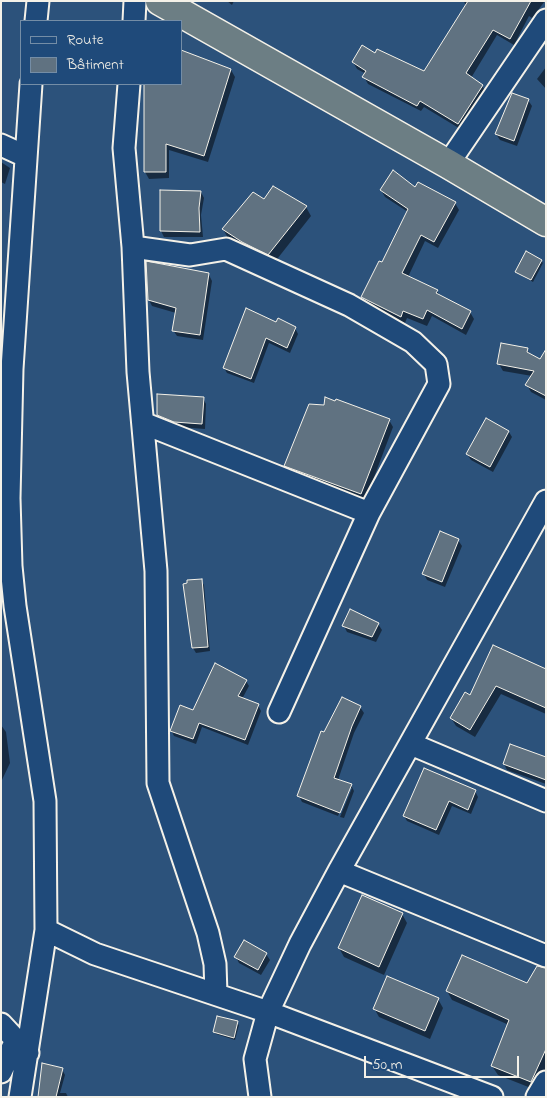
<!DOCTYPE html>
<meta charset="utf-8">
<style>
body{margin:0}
#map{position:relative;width:547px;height:1098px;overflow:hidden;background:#2c527b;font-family:"Indie Flower",sans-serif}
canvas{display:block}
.frame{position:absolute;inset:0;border:2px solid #f4f1e8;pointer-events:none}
.legend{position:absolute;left:20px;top:20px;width:162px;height:65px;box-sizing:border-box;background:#1f4a7a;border:1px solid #748da6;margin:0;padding:6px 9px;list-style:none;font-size:15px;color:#f4f1e8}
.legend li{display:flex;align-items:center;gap:10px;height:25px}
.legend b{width:25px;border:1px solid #748da6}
.scale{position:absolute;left:364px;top:1056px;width:155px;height:22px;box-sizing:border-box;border:2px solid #f4f1e8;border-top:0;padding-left:6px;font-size:15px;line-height:18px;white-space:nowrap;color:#f4f1e8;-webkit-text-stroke:4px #1f4a7a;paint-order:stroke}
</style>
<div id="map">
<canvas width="547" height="1098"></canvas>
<div class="frame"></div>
<ul class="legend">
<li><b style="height:6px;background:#1f4a7a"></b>Route</li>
<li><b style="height:14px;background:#607281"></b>Bâtiment</li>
</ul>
<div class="scale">50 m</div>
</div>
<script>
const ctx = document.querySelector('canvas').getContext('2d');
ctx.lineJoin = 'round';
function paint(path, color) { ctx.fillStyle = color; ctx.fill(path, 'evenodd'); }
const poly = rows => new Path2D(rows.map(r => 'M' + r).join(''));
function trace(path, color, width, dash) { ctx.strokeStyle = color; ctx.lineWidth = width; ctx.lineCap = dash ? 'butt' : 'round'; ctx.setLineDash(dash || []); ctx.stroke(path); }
const shadow = poly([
 [227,1,234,1,232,5],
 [464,1,545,1,532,18,529,16,514,45,497,35,471,78,482,86,486,92,462,130,424,107,421,111,368,84,364,77,366,74,357,69,353,62,375,54,424,72,466,7],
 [546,67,546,89,537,79],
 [231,70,235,77,208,162,169,150,169,178,149,179,145,172,146,84,181,84],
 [528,100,532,106,517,146,500,140,496,134],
 [1,162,10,168,5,184,1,182],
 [416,189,455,203,459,210,438,248,425,241,408,277,437,291,440,296,470,312,474,319,466,335,432,316,427,326,407,318,405,323,367,304,363,297,383,264,408,212,385,197,381,190],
 [201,192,204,198,201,215,203,237,164,237,161,231],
 [306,207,311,216,274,263,248,251,228,238,223,229],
 [541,261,543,263,533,282,516,272],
 [209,275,212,281,203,340,177,336,173,330,176,313,152,306,149,300],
 [277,323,295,328,298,334,290,353,269,343,254,383,227,373,224,368],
 [527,349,531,356,546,364,546,400,531,392,527,385,532,376,503,371,499,364],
 [203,398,206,404,205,429,178,427,162,421,158,415],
 [389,420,393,427,365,501,290,473,286,466],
 [509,432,512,437,493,472,471,460,467,454],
 [458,540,462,546,445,587,427,580,424,574],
 [201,580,204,585,210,651,196,653,193,648,185,585],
 [378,624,382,630,376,642,347,632,344,626],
 [494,647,546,670,546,714,501,694,475,737,456,726,451,718,471,697],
 [246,681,249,686,242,699,258,705,261,711,248,745,202,727,196,744,174,736,171,730,194,712],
 [342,698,360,707,364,713,354,733,338,780,351,785,354,791,344,818,340,817,352,788,349,788,338,816,302,802,299,796,324,734],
 [1,725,6,732,10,763,1,782],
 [546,759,546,784,507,770,504,764],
 [475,791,478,797,471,814,452,806,439,835,407,821,404,816],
 [402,914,407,923,384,975,344,957,339,948],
 [266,954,270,960,261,975,239,963,236,957],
 [546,972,546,1068,536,1090,498,1075,492,1066,509,1025,452,1000,447,991,528,985],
 [438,999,443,1008,430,1039,379,1017,374,1008],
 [237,1023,239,1025,235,1040,216,1034,214,1032],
 [62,1069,65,1075,60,1093,66,1093,68,1097,40,1097]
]);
const building = poly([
 [468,1,531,1,510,39,493,30,466,73,483,85,458,124,420,101,417,106,362,77,366,71,352,62,362,45,375,53,377,49,424,71,468,1],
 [181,50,231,69,204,156,166,144,166,172,144,172,144,84,181,84,181,50],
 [512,93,529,99,514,141,495,134,512,93],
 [393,170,415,187,418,182,456,202,434,242,421,235,402,273,438,290,436,293,471,311,462,329,427,310,423,319,403,311,401,317,361,297,379,261,382,262,408,209,380,190,393,170],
 [273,186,307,206,268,255,242,242,222,229,253,192,264,199,273,186],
 [160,190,201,191,199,208,200,232,160,231,160,190],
 [526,251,542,260,531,280,515,272,526,251],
 [146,261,209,273,200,335,172,331,176,308,148,300,146,261],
 [246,308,276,322,278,318,296,327,287,348,266,338,251,379,223,368,246,308],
 [501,343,528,348,527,352,540,359,546,349,546,396,525,385,534,371,497,364,501,343],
 [157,394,204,397,202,424,174,422,157,415,157,394],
 [325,397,335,401,336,399,390,419,361,494,284,466,309,404,324,405,325,397],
 [486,418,509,431,490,467,466,454,486,418],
 [440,531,459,539,442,582,422,574,440,531],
 [202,579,208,647,192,648,183,584,187,583,187,580,202,579],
 [350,609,379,623,372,637,342,626,350,609],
 [493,645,546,669,546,708,496,686,470,730,450,718,465,692,470,695,493,645],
 [215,663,247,680,238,696,259,704,245,740,199,723,193,739,170,731,180,705,193,710,215,663],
 [342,697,361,706,352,726,334,778,352,784,340,813,297,796,321,731,324,732,342,697],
 [510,744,546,757,546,780,503,764,510,744],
 [424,768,476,790,468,810,449,801,436,830,403,816,424,768],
 [362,895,403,913,379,967,338,948,362,895],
 [244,940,267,953,258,970,234,957,244,940],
 [462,955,527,983,537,966,546,968,546,1049,531,1082,491,1066,509,1020,446,991,462,955],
 [387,976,439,998,425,1031,373,1009,387,976],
 [217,1016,238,1021,234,1038,213,1032,217,1016],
 [42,1063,63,1068,56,1097,38,1097,42,1063]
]);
const minor = poly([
 [36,21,38,1],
 [134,21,135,1],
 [129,84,124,148,133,247,138,372,156,571,158,783,208,933,215,964,216,994],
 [1,145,25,156],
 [448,164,546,20],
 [133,247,190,255,226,249,349,305,413,342,436,364,439,384,369,513,279,712],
 [143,423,369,513],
 [411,744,546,801],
 [339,871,546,956],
 [46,930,95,954,268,1012,492,1097],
 [1,1024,28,1053],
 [1,1072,16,1040],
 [20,1097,46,930,45,801,15,606,11,566,9,498,12,369,31,84],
 [260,1097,255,1059,268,1012,300,944,339,871,546,501],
 [537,1097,546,1082]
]);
const highway = poly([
 [160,1,448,164,546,222]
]);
paint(shadow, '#0007');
paint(building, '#607281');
trace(building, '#f4f1e8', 1);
trace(minor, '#f4f1e8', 25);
trace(highway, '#f4f1e8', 31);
trace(minor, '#1f4a7a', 21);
trace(highway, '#6c7e84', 28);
</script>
